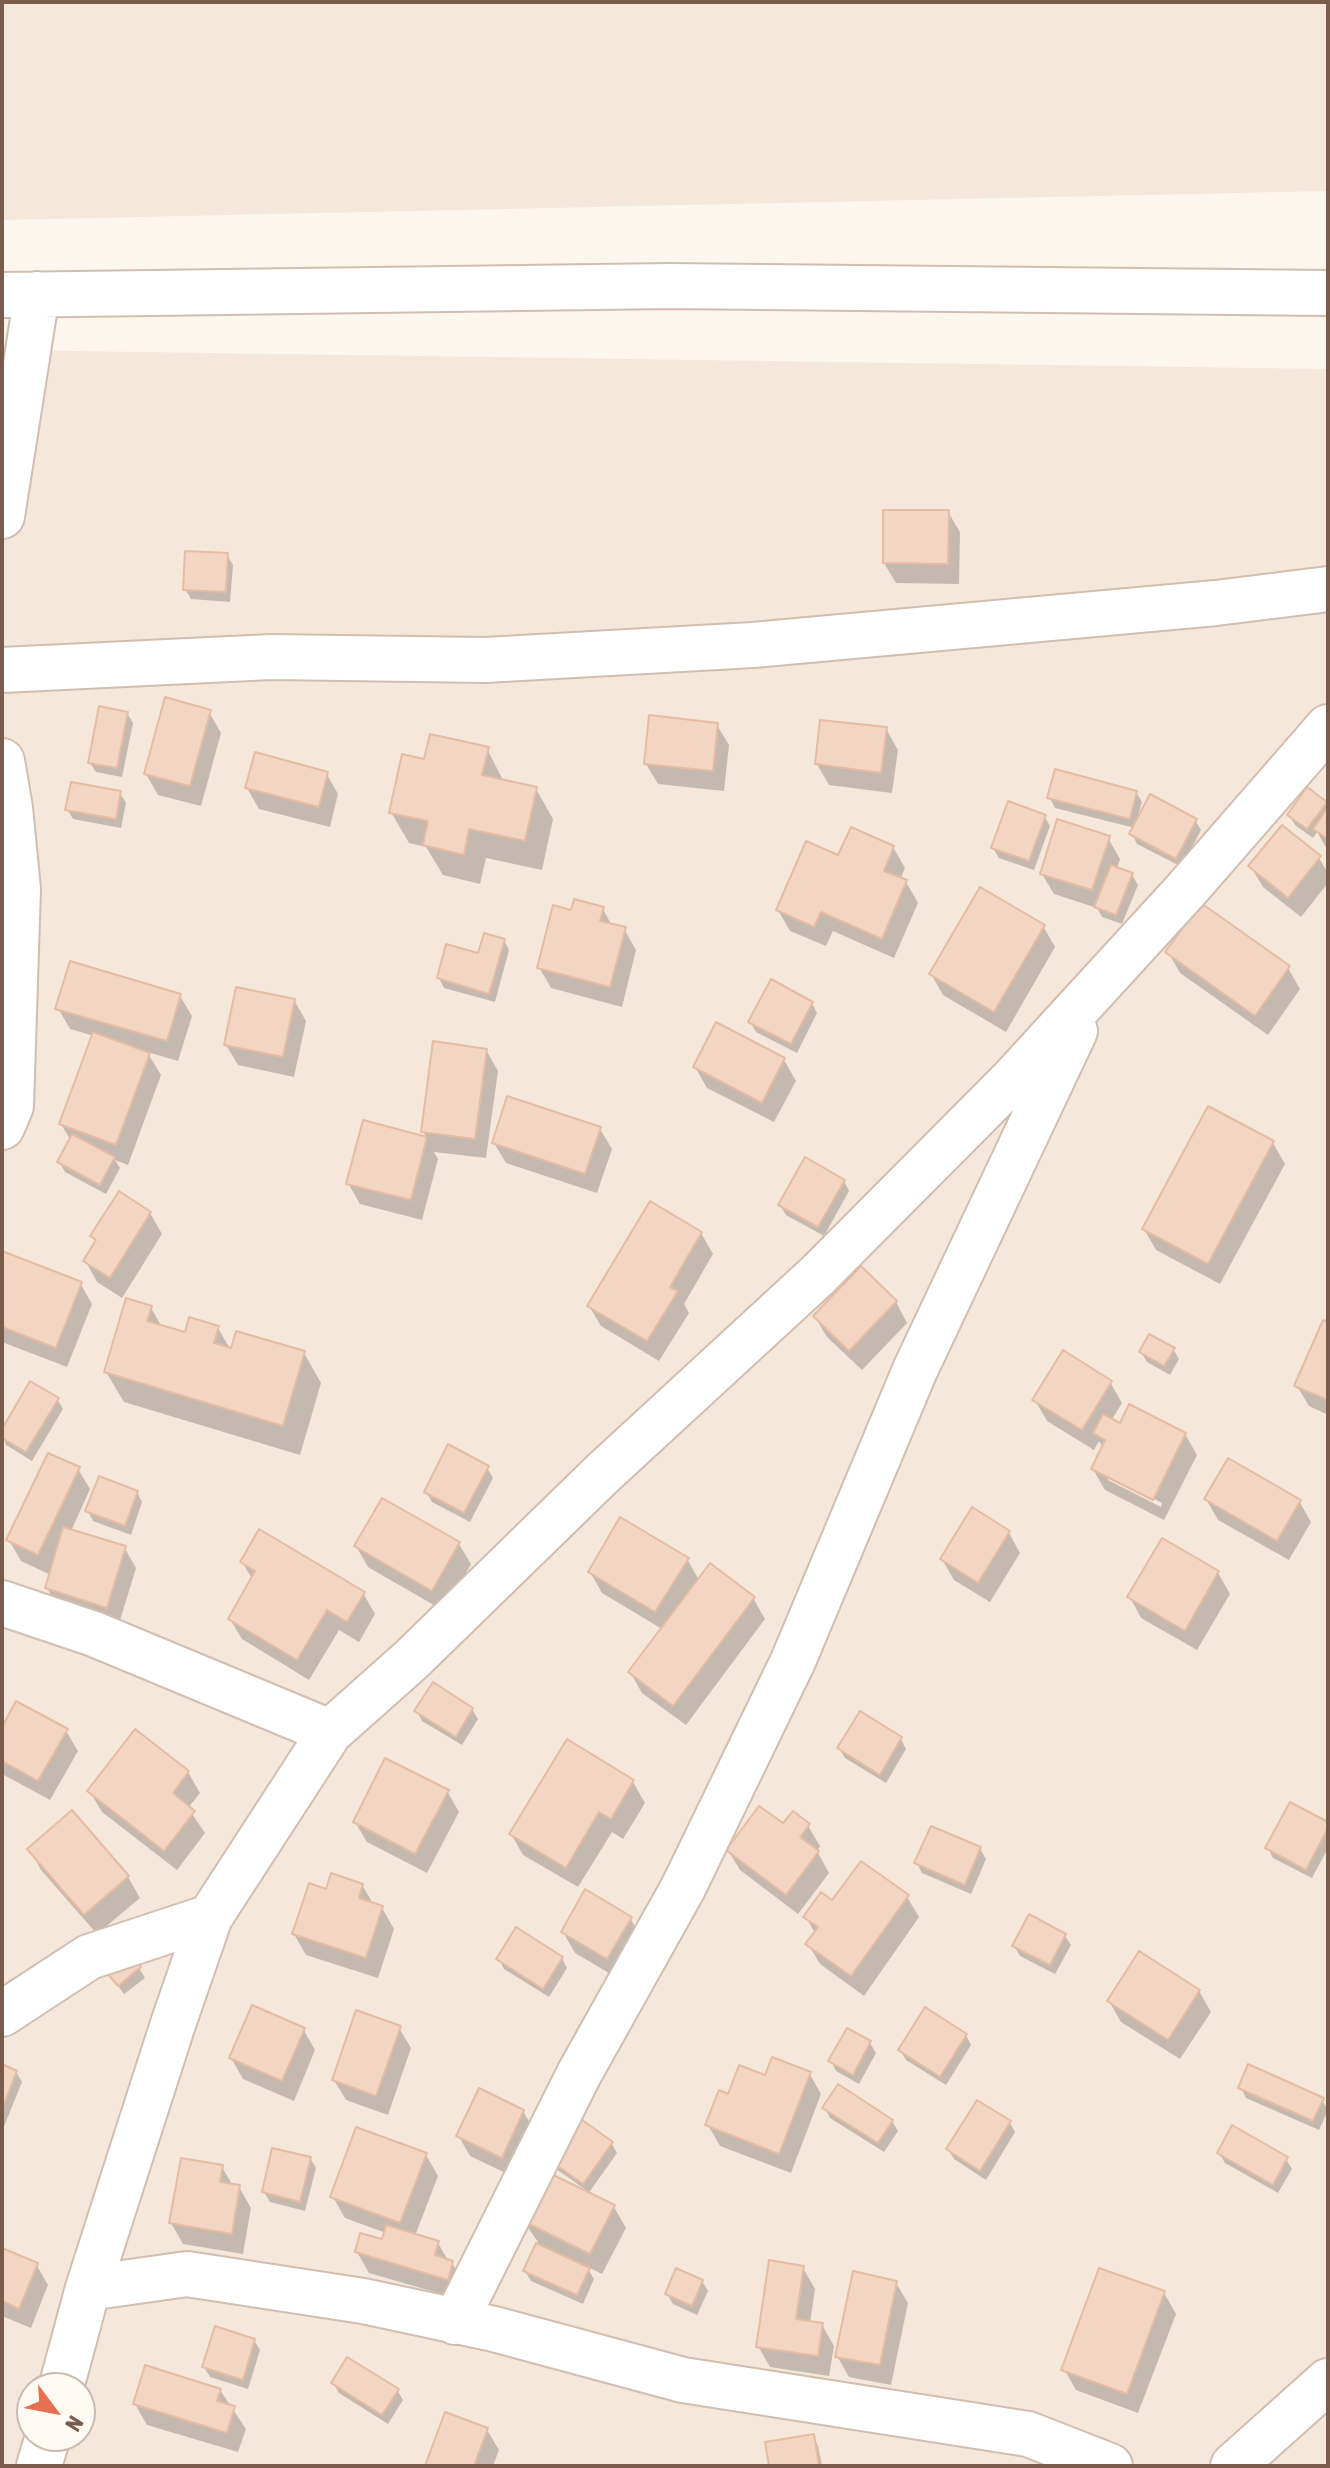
<!DOCTYPE html>
<style>
body{margin:0}
#map{position:relative;width:1330px;height:2468px;overflow:hidden;background:#fdf6ec;font-family:"Asap Condensed",sans-serif}
canvas{display:block}
.frame{position:absolute;inset:0;border:4px solid #7a5c4d;pointer-events:none}
.north{position:absolute;left:16px;top:2372px;width:80px;height:80px;box-sizing:border-box;background:#fffaf3;border:2px solid #cabbb1;border-radius:50%;rotate:122deg;font-size:22px;font-weight:700;line-height:32px;text-align:center;color:#7a5c4d}
.north::after{content:'';display:block;margin:auto;width:28px;height:36px;background:#e76f51;clip-path:polygon(50% 0,100% 100%,50% 72%,0 100%)}
</style>
<div id="map">
<canvas width="1330" height="2468"></canvas>
<div class="frame"></div>
<div class="north">N</div>
</div>
<script>
const ctx = document.querySelector('canvas').getContext('2d');
ctx.lineJoin = 'round';
function paint(path, color) { ctx.fillStyle = color; ctx.fill(path, 'evenodd'); }
const poly = rows => new Path2D(rows.map(r => 'M' + r).join(''));
function trace(path, color, width, dash) { ctx.strokeStyle = color; ctx.lineWidth = width; ctx.lineCap = dash ? 'butt' : 'round'; ctx.setLineDash(dash || []); ctx.stroke(path); }
const residential = poly([
 [2,2,1328,2,1328,191,2,220],
 [2,350,1328,369,1328,2466,2,2466],
 [32,2388,80,2388,80,2436,32,2436]
]);
const shadow = poly([
 [948,512,960,532,959,584,896,583,884,563],
 [227,555,233,565,230,602,191,599,185,589],
 [209,712,221,733,201,806,158,795,146,774],
 [127,713,133,723,122,777,96,772,90,763],
 [717,725,729,745,724,791,658,784,646,764],
 [886,729,898,750,892,793,829,785,817,764],
 [487,749,504,782,536,789,553,819,542,870,486,858,480,884,443,875,426,847,409,843,391,812,425,761],
 [326,773,338,794,330,827,259,809,247,788],
 [1136,792,1142,802,1137,819,1195,820,1201,830,1182,867,1137,844,1132,834,1135,828,1055,808,1050,798],
 [120,793,126,803,121,828,73,819,67,809],
 [1325,803,1328,808,1328,851,1317,832,1313,838,1295,825,1289,815],
 [1044,816,1050,826,1034,870,999,858,993,848],
 [1108,838,1120,859,1117,869,1132,875,1138,885,1122,924,1102,917,1097,908,1054,894,1042,874],
 [893,847,905,868,900,880,906,882,918,903,894,958,833,931,826,946,790,931,778,910,839,858],
 [1319,858,1328,873,1328,883,1301,917,1263,887,1251,867],
 [603,909,612,926,624,929,636,950,622,1007,551,988,539,967,573,912],
 [1043,926,1055,947,1006,1032,943,995,931,974],
 [504,940,509,950,495,1002,444,988,439,978],
 [1168,952,1288,968,1300,989,1268,1035,1180,973],
 [180,996,192,1016,178,1061,147,1052,161,1075,128,1165,115,1160,120,1168,106,1194,65,1172,59,1162,71,1141,61,1124,94,1036,70,1029,58,1008],
 [294,1000,306,1021,294,1077,238,1065,226,1045],
 [812,1003,817,1013,797,1053,756,1032,750,1022],
 [486,1050,498,1071,486,1158,434,1152,438,1159,422,1220,360,1204,348,1183,364,1123,427,1139,423,1131],
 [784,1060,796,1081,774,1122,707,1088,695,1067],
 [1209,1109,1273,1143,1285,1164,1220,1284,1156,1250,1144,1229],
 [600,1129,612,1149,597,1193,506,1163,494,1143],
 [844,1181,849,1191,824,1236,786,1215,780,1205],
 [150,1213,162,1234,122,1298,97,1282,86,1262,97,1244,93,1236],
 [701,1233,713,1254,684,1304,689,1313,659,1361,601,1326,589,1306],
 [2,1253,80,1283,92,1304,67,1367,2,1342],
 [896,1302,907,1323,862,1370,827,1337,815,1317],
 [151,1308,162,1327,187,1334,218,1328,232,1352,304,1353,321,1383,300,1455,124,1402,106,1372],
 [1328,1324,1328,1415,1309,1406,1297,1386],
 [1173,1349,1179,1359,1170,1375,1147,1362,1141,1352],
 [1110,1382,1122,1403,1111,1421,1121,1426,1185,1434,1197,1455,1164,1520,1105,1490,1093,1469,1103,1447,1099,1441,1094,1450,1047,1421,1035,1400],
 [1108,1475,1162,1503,1161,1507,1108,1480],
 [57,1399,63,1409,32,1461,6,1445,2,1433],
 [487,1468,493,1478,470,1522,432,1502,426,1492],
 [78,1469,90,1489,71,1531,124,1547,136,1568,118,1627,59,1609,47,1588,51,1575,21,1561,9,1540],
 [137,1492,142,1502,131,1535,93,1521,88,1511],
 [1206,1499,1299,1501,1311,1522,1289,1560,1218,1520],
 [1009,1533,1020,1553,990,1602,954,1580,942,1559],
 [459,1544,471,1564,444,1611,368,1567,356,1546],
 [687,1559,699,1580,753,1598,765,1619,686,1725,642,1693,630,1672,662,1629,602,1593,590,1572],
 [242,1562,363,1593,375,1614,359,1642,339,1630,309,1680,242,1639,230,1619,253,1580],
 [1218,1573,1230,1594,1197,1650,1141,1618,1130,1597],
 [472,1709,478,1719,462,1745,422,1721,417,1711],
 [2,1731,66,1731,78,1751,50,1800,2,1774],
 [901,1739,906,1749,886,1783,845,1758,839,1748],
 [567,1742,633,1782,645,1803,623,1839,612,1832,578,1887,523,1855,511,1834],
 [188,1772,200,1793,188,1808,205,1833,177,1870,102,1812,90,1792],
 [447,1791,459,1812,427,1873,367,1842,355,1822],
 [72,1813,128,1877,140,1898,97,1934,41,1870,30,1849],
 [1328,1825,1328,1848,1312,1878,1273,1858,1268,1848],
 [783,1826,808,1826,820,1846,817,1851,829,1873,798,1914,740,1870,728,1850],
 [980,1849,986,1859,971,1894,922,1873,917,1863],
 [362,1885,374,1905,382,1908,394,1929,378,1978,306,1955,294,1934,327,1891],
 [907,1897,919,1917,864,1996,820,1964,808,1944,815,1933,806,1917,833,1903],
 [630,1918,642,1939,619,1979,575,1953,563,1932],
 [1065,1936,1071,1945,1055,1974,1020,1956,1014,1946],
 [562,1958,567,1968,549,1997,504,1969,499,1959],
 [104,1967,139,1968,145,1978,124,1994],
 [1199,1991,1211,2012,1180,2059,1121,2022,1109,2001],
 [399,2028,411,2048,388,2115,346,2100,334,2080],
 [303,2029,315,2050,294,2101,243,2079,231,2058],
 [966,2035,971,2045,946,2085,906,2060,900,2050],
 [870,2043,876,2053,859,2084,836,2071,831,2061],
 [2,2067,16,2072,22,2082,3,2129],
 [809,2073,821,2094,791,2173,720,2146,708,2125,766,2077],
 [1241,2088,1322,2100,1328,2110,1319,2130,1246,2098],
 [825,2108,892,2121,898,2131,884,2152,830,2118],
 [523,2111,535,2132,514,2177,470,2156,458,2135],
 [1010,2123,1015,2132,986,2180,954,2159,948,2149],
 [612,2144,617,2153,588,2194,614,2207,626,2228,602,2274,586,2266,594,2279,583,2304,531,2281,525,2271,538,2242,523,2220,589,2192,556,2169,550,2159],
 [1219,2153,1286,2159,1292,2169,1278,2193,1225,2163],
 [426,2155,438,2176,415,2236,438,2243,449,2262,452,2263,464,2284,459,2299,369,2273,357,2252,384,2241,386,2233,345,2218,333,2197],
 [310,2158,316,2168,305,2211,270,2202,264,2192],
 [222,2167,233,2186,239,2187,251,2208,243,2254,183,2244,171,2223],
 [2,2250,36,2264,48,2285,31,2328,2,2316],
 [803,2268,815,2289,810,2323,822,2325,834,2346,829,2376,770,2367,758,2346],
 [702,2281,708,2291,697,2315,673,2304,667,2294],
 [896,2283,908,2303,891,2385,849,2377,837,2356],
 [1164,2293,1176,2314,1138,2413,1076,2390,1064,2369],
 [254,2340,260,2350,248,2389,210,2377,204,2367],
 [333,2383,397,2390,403,2400,388,2424,339,2393],
 [220,2390,246,2429,238,2452,147,2425,135,2404],
 [487,2430,499,2450,493,2466,427,2466],
 [813,2436,818,2446,822,2466,771,2466]
]);
const building = poly([
 [883,510,949,510,948,564,883,563,883,510],
 [185,551,228,553,226,592,183,590,185,551],
 [165,697,211,710,190,786,144,774,165,697],
 [99,706,128,712,117,768,88,763,99,706],
 [649,715,718,723,713,771,644,764,649,715],
 [820,720,887,727,881,773,815,764,820,720],
 [430,734,489,747,482,775,537,787,525,841,469,829,464,855,423,845,428,821,389,813,402,754,424,759,430,734],
 [255,752,328,772,319,807,245,788,255,752],
 [1055,769,1137,791,1130,819,1047,798,1055,769],
 [71,782,121,791,116,819,65,810,71,782],
 [1307,787,1327,802,1307,829,1287,815,1307,787],
 [1150,794,1197,819,1176,859,1129,834,1150,794],
 [1008,801,1046,815,1029,861,991,848,1008,801],
 [1328,807,1328,839,1313,829,1328,807],
 [1057,819,1110,836,1092,890,1040,874,1057,819],
 [1282,825,1321,856,1288,898,1248,866,1282,825],
 [851,827,894,846,884,871,907,880,882,939,821,912,814,927,776,910,806,841,838,855,851,827],
 [1111,865,1133,873,1116,915,1094,907,1111,865],
 [980,887,1045,925,994,1012,929,974,980,887],
 [574,899,604,907,600,921,626,927,610,987,537,968,553,905,571,910,574,899],
 [1201,903,1290,966,1255,1016,1165,952,1201,903],
 [484,933,505,939,489,994,437,978,446,944,478,953,484,933],
 [70,961,181,994,167,1041,55,1009,70,961],
 [771,979,813,1002,791,1044,748,1022,771,979],
 [236,987,295,999,283,1057,224,1045,236,987],
 [716,1022,785,1058,762,1103,693,1067,716,1022],
 [93,1032,150,1053,116,1145,59,1124,93,1032],
 [433,1041,487,1049,475,1139,421,1132,433,1041],
 [507,1096,601,1127,585,1174,492,1143,507,1096],
 [1208,1106,1274,1141,1208,1264,1142,1229,1208,1106],
 [363,1120,427,1137,411,1200,346,1184,363,1120],
 [72,1134,115,1157,100,1185,57,1162,72,1134],
 [805,1157,845,1180,818,1227,778,1205,805,1157],
 [119,1191,151,1212,110,1278,83,1261,96,1240,90,1236,119,1191],
 [650,1201,702,1232,670,1287,678,1291,647,1341,587,1306,650,1201],
 [2,1251,82,1282,56,1348,2,1327,2,1251],
 [861,1266,897,1301,849,1351,813,1316,861,1266],
 [126,1298,152,1306,147,1321,185,1332,189,1317,219,1326,214,1343,231,1348,236,1331,305,1351,283,1426,104,1372,126,1298],
 [1323,1320,1328,1322,1328,1400,1294,1386,1323,1320],
 [1149,1334,1175,1348,1164,1366,1139,1352,1149,1334],
 [1063,1350,1112,1381,1082,1430,1032,1400,1063,1350],
 [30,1381,59,1398,26,1452,2,1438,2,1429,30,1381],
 [1129,1404,1186,1433,1153,1500,1091,1469,1105,1440,1093,1433,1103,1414,1120,1423,1129,1404],
 [448,1444,489,1466,464,1513,424,1492,448,1444],
 [48,1453,80,1467,38,1555,6,1540,48,1453],
 [1228,1458,1301,1500,1277,1541,1204,1499,1228,1458],
 [99,1476,138,1491,125,1526,85,1511,99,1476],
 [382,1498,460,1542,432,1591,354,1546,382,1498],
 [972,1507,1010,1531,978,1583,940,1559,972,1507],
 [620,1517,689,1558,655,1612,588,1572,620,1517],
 [63,1527,126,1546,107,1608,45,1588,63,1527],
 [259,1529,365,1592,347,1622,327,1610,297,1660,228,1619,255,1571,240,1562,259,1529],
 [1162,1538,1219,1571,1185,1631,1127,1597,1162,1538],
 [710,1563,755,1597,673,1706,628,1672,710,1563],
 [433,1682,473,1708,456,1737,414,1711,433,1682],
 [16,1701,68,1729,38,1781,2,1761,2,1727,16,1701],
 [860,1711,902,1737,880,1775,837,1748,860,1711],
 [135,1729,189,1771,173,1793,195,1811,164,1851,87,1791,135,1729],
 [567,1739,634,1780,611,1819,599,1812,566,1868,509,1834,567,1739],
 [385,1758,449,1790,415,1854,353,1822,385,1758],
 [1290,1802,1328,1822,1328,1828,1306,1870,1265,1848,1290,1802],
 [759,1806,783,1823,793,1811,810,1824,800,1837,819,1851,786,1895,726,1850,759,1806],
 [72,1810,129,1876,84,1915,27,1849,72,1810],
 [931,1826,981,1847,965,1885,914,1863,931,1826],
 [861,1861,909,1895,851,1976,805,1944,818,1927,803,1917,821,1892,832,1900,861,1861],
 [331,1873,363,1884,359,1898,383,1906,366,1958,292,1934,309,1883,326,1889,331,1873],
 [585,1889,632,1917,607,1959,561,1932,585,1889],
 [1029,1914,1066,1934,1050,1965,1012,1946,1029,1914],
 [516,1927,563,1957,543,1989,496,1959,516,1927],
 [124,1948,141,1967,118,1986,101,1966,124,1948],
 [1139,1951,1200,1990,1168,2040,1107,2001,1139,1951],
 [252,2005,305,2028,282,2081,229,2058,252,2005],
 [925,2007,967,2034,940,2077,898,2050,925,2007],
 [356,2010,401,2026,376,2096,332,2080,356,2010],
 [847,2028,871,2041,853,2075,828,2061,847,2028],
 [772,2057,811,2072,779,2154,705,2125,719,2090,728,2094,739,2065,765,2075,772,2057],
 [2,2064,17,2071,2,2109,2,2064],
 [1248,2064,1324,2098,1313,2121,1238,2088,1248,2064],
 [838,2084,893,2120,878,2143,822,2108,838,2084],
 [479,2088,524,2110,502,2158,456,2136,479,2088],
 [977,2100,1011,2121,980,2171,946,2149,977,2100],
 [578,2117,613,2142,583,2184,548,2159,578,2117],
 [1232,2125,1288,2157,1273,2185,1217,2153,1232,2125],
 [356,2127,427,2153,400,2223,330,2197,356,2127],
 [272,2148,311,2157,300,2202,262,2192,272,2148],
 [181,2158,223,2165,220,2182,240,2185,232,2234,169,2223,181,2158],
 [545,2171,615,2205,590,2254,521,2220,545,2171],
 [386,2225,439,2241,435,2255,453,2261,448,2280,355,2252,360,2233,382,2239,386,2225],
 [536,2243,590,2268,577,2295,523,2271,536,2243],
 [2,2248,38,2263,19,2309,2,2301,2,2248],
 [769,2260,804,2266,796,2319,823,2323,818,2356,756,2347,769,2260],
 [676,2268,703,2280,692,2306,665,2294,676,2268],
 [1099,2268,1165,2291,1127,2394,1061,2370,1099,2268],
 [853,2271,897,2281,880,2365,835,2357,853,2271],
 [215,2326,255,2339,243,2380,202,2367,215,2326],
 [347,2357,399,2389,382,2415,331,2383,347,2357],
 [145,2365,221,2389,217,2401,235,2406,227,2433,133,2404,145,2365],
 [445,2412,488,2428,474,2466,425,2466,445,2412],
 [814,2434,819,2466,769,2466,765,2442,814,2434]
]);
const minor = poly([
 [2,295,670,286,1328,293],
 [2,516,37,294],
 [2,670,271,657,485,660,753,645,1216,603,1328,589],
 [2,761,10,808,18,889,11,1106,2,1127],
 [2,1603,94,1634,330,1732],
 [2,2014,89,1957,210,1917,330,1732,411,1660,603,1473,818,1275,1012,1080,1186,890,1328,727],
 [88,2288,187,2274,363,2301,494,2329,683,2380,1028,2434,1110,2466],
 [455,2322,579,2074,683,1888,793,1661,915,1370,1075,1031],
 [61,2388,88,2288,173,2024,210,1917],
 [39,2466,48,2436],
 [1233,2466,1328,2381]
]);
paint(residential, '#f5e8da');
paint(shadow, '#0003');
paint(building, '#f3d5c3');
trace(building, '#e6bba3', 2);
trace(minor, '#d1beb0', 48);
trace(minor, '#fff', 44);
</script>
